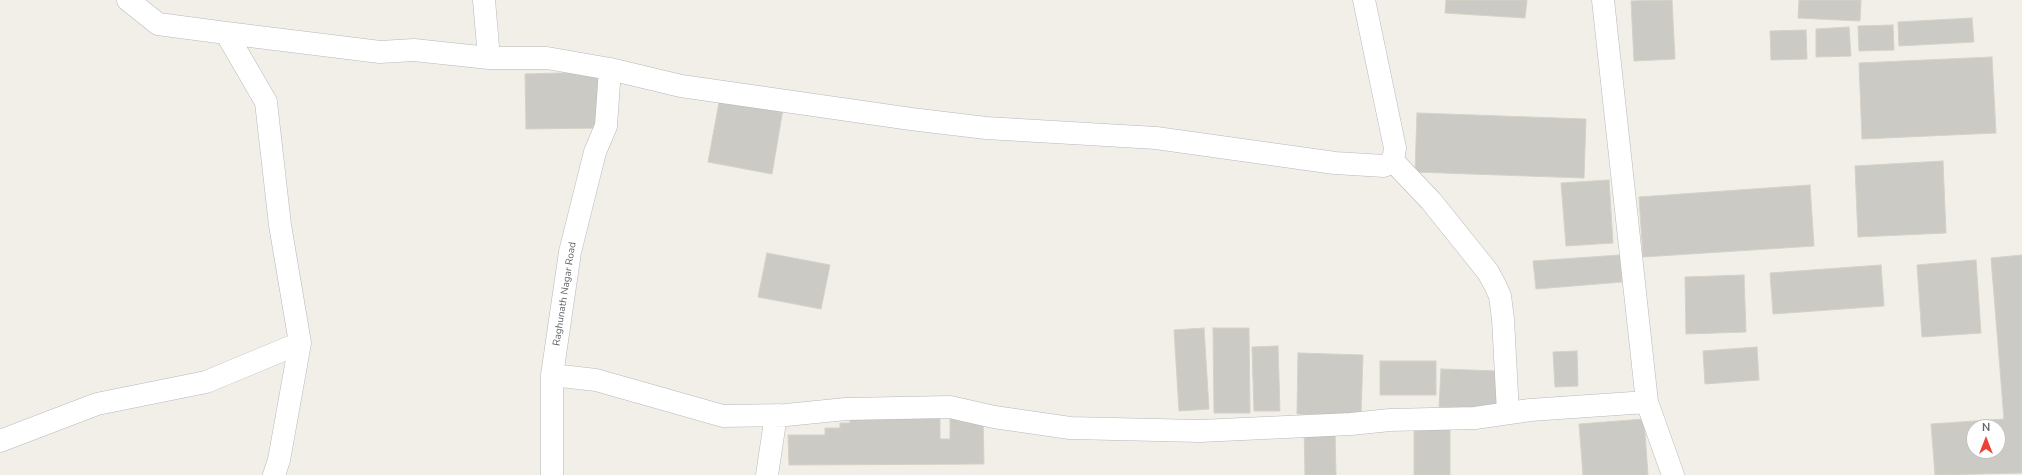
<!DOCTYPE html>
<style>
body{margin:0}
#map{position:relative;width:2022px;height:475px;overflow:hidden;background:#f1efe8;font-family:"Nunito Sans",sans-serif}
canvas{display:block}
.north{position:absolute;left:1966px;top:419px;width:40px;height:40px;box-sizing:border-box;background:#fff;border:1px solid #bfc1c3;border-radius:50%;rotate:0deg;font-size:11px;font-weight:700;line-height:16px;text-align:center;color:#5f6368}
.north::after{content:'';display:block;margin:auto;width:14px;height:18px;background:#ea4335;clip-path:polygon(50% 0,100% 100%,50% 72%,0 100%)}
</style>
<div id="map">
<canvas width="2022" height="475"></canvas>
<div class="north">N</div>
</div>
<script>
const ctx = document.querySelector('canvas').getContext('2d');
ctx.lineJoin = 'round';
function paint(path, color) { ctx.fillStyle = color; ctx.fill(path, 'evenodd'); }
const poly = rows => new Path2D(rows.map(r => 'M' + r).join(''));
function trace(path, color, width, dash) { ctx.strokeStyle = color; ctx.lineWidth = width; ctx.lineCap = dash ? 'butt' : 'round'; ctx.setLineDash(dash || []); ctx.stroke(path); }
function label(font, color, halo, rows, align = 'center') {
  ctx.font = font + ' "Nunito Sans",sans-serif'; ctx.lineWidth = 3.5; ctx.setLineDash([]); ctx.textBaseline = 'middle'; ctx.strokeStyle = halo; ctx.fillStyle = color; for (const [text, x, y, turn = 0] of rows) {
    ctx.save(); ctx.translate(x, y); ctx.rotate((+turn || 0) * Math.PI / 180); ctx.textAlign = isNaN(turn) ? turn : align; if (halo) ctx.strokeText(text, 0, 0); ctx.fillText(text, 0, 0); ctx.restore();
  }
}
const building = poly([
 [1446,0,1527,0,1525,18,1445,13,1446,0],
 [1672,0,1675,59,1634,61,1631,1,1672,0],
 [1799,0,1861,0,1860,21,1798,18,1799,0],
 [1972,18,1974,42,1899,46,1898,22,1972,18],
 [1893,25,1894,50,1859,51,1858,26,1893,25],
 [1849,27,1851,56,1816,57,1816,29,1849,27],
 [1806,30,1807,59,1771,60,1770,31,1806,30],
 [1992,57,1996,133,1862,139,1859,63,1992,57],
 [598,72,599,128,526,129,525,74,598,72],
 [720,97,783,109,772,174,708,162,720,97],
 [1417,113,1586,119,1584,178,1415,172,1417,113],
 [1943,161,1946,233,1858,237,1855,166,1943,161],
 [1609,180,1613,243,1566,246,1561,183,1609,180],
 [1810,185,1814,246,1643,257,1639,197,1810,185],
 [767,253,830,265,821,309,758,297,767,253],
 [1620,255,1622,282,1536,289,1533,261,1620,255],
 [2022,255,2022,473,1935,475,1931,424,2004,419,1991,258,2022,255],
 [1974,427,1998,427,1998,451,1974,451,1974,427],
 [1976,260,1981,333,1922,337,1917,265,1976,260],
 [1881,265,1884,306,1773,314,1770,273,1881,265],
 [1744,275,1746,332,1686,334,1685,277,1744,275],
 [1204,328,1209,409,1179,411,1174,330,1204,328],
 [1213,328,1249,328,1250,413,1214,413,1213,328],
 [1278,346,1280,411,1254,411,1252,347,1278,346],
 [1757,347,1759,380,1705,384,1703,351,1757,347],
 [1577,351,1578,386,1555,387,1553,352,1577,351],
 [1298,353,1363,355,1361,415,1297,414,1298,353],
 [1380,361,1436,361,1436,395,1380,395,1380,361],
 [1441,369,1498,371,1497,409,1439,407,1441,369],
 [940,416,940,439,950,439,950,418,983,418,984,464,789,465,788,435,825,435,825,428,840,428,840,423,850,423,850,418,940,416],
 [1644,419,1648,475,1583,475,1579,424,1644,419],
 [1450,422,1450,475,1414,475,1414,423,1450,422],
 [1335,428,1336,475,1305,475,1304,429,1335,428]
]);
const minor = poly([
 [128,0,158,24,226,33,380,52,414,50,489,58,547,58,610,69,681,86,911,119,986,128,1156,138,1335,163,1384,166,1393,161,1395,148,1364,0],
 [484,0,489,58],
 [1603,0,1647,402,1673,475],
 [226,33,266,102,280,225,300,343,279,460,274,475],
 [1393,161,1431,201,1488,272,1495,285,1500,296,1503,319,1508,413],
 [552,375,596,380,723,416,786,415,846,409,950,407,994,417,1070,428,1200,431,1351,424,1390,420,1475,418,1530,410,1647,402],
 [0,441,97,404,206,382,300,343],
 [552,475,552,375,570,252,595,152,606,126,610,69],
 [767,475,776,415]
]);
const streetNames = [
 ["Raghunath Nagar Road",565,294,-81]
];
paint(building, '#cccac5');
trace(building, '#d6d1c6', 1);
trace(minor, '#b5b8bc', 23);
trace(minor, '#fff', 22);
label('10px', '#5f6368', '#fff', streetNames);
</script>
